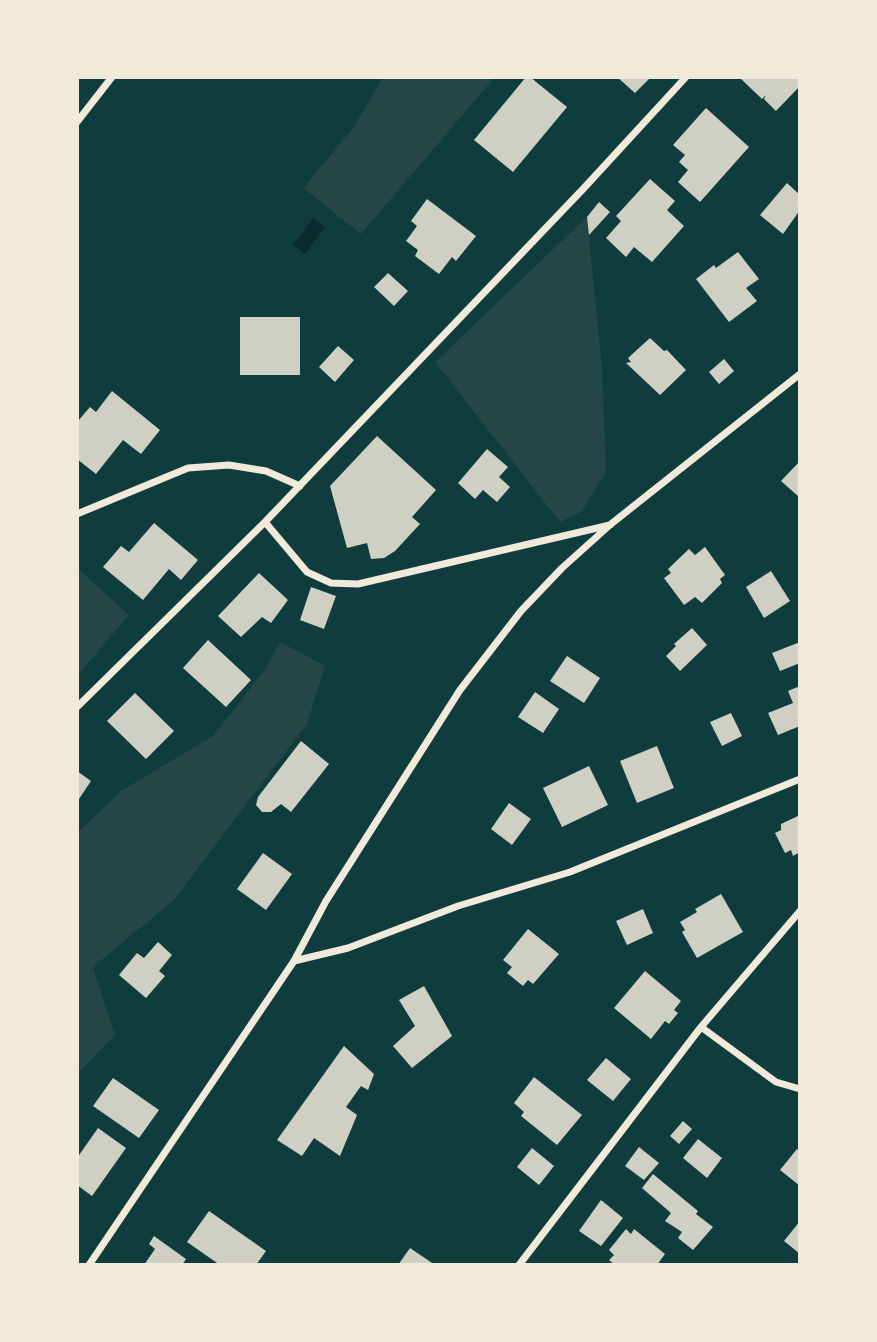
<!DOCTYPE html>
<style>
body{margin:0}
#map{position:relative;width:877px;height:1342px;overflow:hidden;background:#0f3d3e;font-family:Figtree,sans-serif}
canvas{display:block}
.frame{position:absolute;inset:0;border:79px solid #f1e9da;pointer-events:none}
</style>
<div id="map">
<canvas width="877" height="1342"></canvas>
<div class="frame"></div>
</div>
<script>
const ctx = document.querySelector('canvas').getContext('2d');
ctx.lineJoin = 'round';
function paint(path, color) { ctx.fillStyle = color; ctx.fill(path, 'evenodd'); }
const poly = rows => new Path2D(rows.map(r => 'M' + r).join(''));
function trace(path, color, width, dash) { ctx.strokeStyle = color; ctx.lineWidth = width; ctx.lineCap = dash ? 'butt' : 'round'; ctx.setLineDash(dash || []); ctx.stroke(path); }
const green = poly([
 [383,77,495,77,361,234,303,188,353,128],
 [587,217,602,368,606,472,582,511,560,522,435,362],
 [77,568,129,615,77,676],
 [280,642,325,666,307,724,174,900,93,967,115,1035,77,1074,77,833,121,791,213,736,263,672]
]);
const water = poly([
 [313,218,325,227,305,254,293,245]
]);
const building = poly([
 [526,77,530,77,567,107,513,172,474,140],
 [617,77,651,77,635,93],
 [739,77,796,77,800,81,800,86,776,111,764,99,766,95,762,99],
 [706,108,749,147,700,202,678,182,688,170,679,162,685,155,673,145],
 [650,179,675,201,667,210,684,226,652,262,634,247,626,257,606,238,621,221,616,216],
 [787,183,800,195,800,210,783,234,760,215],
 [427,199,476,236,456,261,452,257,439,274,415,256,418,250,406,241,417,226,411,221],
 [599,202,610,212,589,235,587,217],
 [738,252,759,279,746,288,757,301,729,322,696,279,714,265,716,268],
 [388,273,408,291,394,306,374,287],
 [240,317,300,317,300,375,240,375],
 [650,338,664,351,667,350,686,370,660,395,626,363,631,362,628,358],
 [338,346,354,360,335,382,319,367],
 [724,359,734,371,719,384,709,372],
 [112,391,160,430,141,454,123,440,96,474,77,459,78,421,90,407,96,412],
 [377,436,436,490,412,517,420,524,395,551,384,558,371,559,367,543,347,548,330,486],
 [487,449,508,467,499,477,510,487,497,502,483,490,475,499,458,483],
 [800,461,800,496,799,497,781,481],
 [154,523,198,560,181,580,169,569,143,600,103,567,121,546,129,552],
 [705,547,725,575,720,579,722,583,702,603,695,597,684,605,664,578,671,573,668,569,689,549,695,555],
 [771,571,790,601,764,618,746,587],
 [259,573,288,600,271,623,262,617,241,637,218,616],
 [311,587,336,596,324,629,300,620],
 [692,628,707,645,680,671,666,656,676,646,674,644],
 [208,640,251,680,226,707,183,668],
 [800,642,800,663,780,671,772,653],
 [567,656,600,678,584,703,550,681],
 [800,686,800,726,778,735,768,713,793,703,788,691],
 [535,692,559,709,543,733,518,717],
 [135,693,174,731,146,759,107,721],
 [731,713,742,736,722,746,710,722],
 [301,741,329,764,291,812,281,804,271,812,262,812,256,805,258,797],
 [657,746,674,788,637,803,620,761],
 [589,766,608,805,562,827,543,788],
 [77,771,91,781,77,802],
 [509,803,531,819,512,845,491,829],
 [800,815,800,852,793,856,791,850,785,853,775,833,781,830,781,824],
 [263,853,292,874,266,910,237,889],
 [721,894,743,932,697,958,682,932,685,930,680,922,697,912,695,909],
 [643,909,653,933,627,945,616,921],
 [528,929,559,954,533,984,528,980,523,986,507,973,512,967,503,960],
 [158,942,172,955,159,971,165,976,146,998,119,975,137,953,144,958],
 [645,971,681,1001,674,1010,678,1013,669,1024,665,1021,651,1039,614,1008],
 [424,986,452,1036,412,1068,393,1046,415,1026,399,1000],
 [344,1046,374,1074,368,1090,361,1086,346,1107,357,1115,340,1156,314,1138,302,1156,277,1140],
 [606,1058,631,1079,613,1101,587,1080],
 [534,1077,582,1115,557,1145,521,1116,524,1112,514,1103],
 [113,1078,159,1110,139,1138,93,1106],
 [683,1121,692,1129,679,1144,670,1136],
 [98,1128,126,1148,92,1196,77,1185,77,1158],
 [698,1139,722,1158,707,1178,683,1158],
 [639,1147,659,1163,644,1180,625,1166],
 [532,1148,554,1166,539,1185,517,1167],
 [797,1149,800,1151,800,1186,780,1170],
 [653,1174,698,1211,696,1214,713,1227,693,1250,678,1238,682,1232,665,1221,671,1213,642,1188],
 [601,1200,623,1218,601,1246,579,1231],
 [209,1211,266,1251,256,1265,220,1265,187,1242],
 [800,1221,800,1254,784,1241],
 [626,1229,631,1234,634,1229,665,1254,657,1265,615,1265,609,1260,614,1255,609,1250],
 [154,1236,186,1259,182,1265,144,1265,155,1249,149,1244],
 [410,1248,435,1265,398,1265]
]);
const minor = poly([
 [77,122,112,77],
 [77,514,188,468,229,465,266,471,300,486],
 [265,522,307,572,331,583,358,584,610,525],
 [77,707,265,522,584,188,686,77],
 [294,961,348,948,458,906,570,872,800,779],
 [701,1027,776,1082,800,1089],
 [89,1265,294,961,326,901,460,690,521,611,562,568,611,524,800,374],
 [519,1265,701,1027,800,911]
]);
paint(green, '#244646');
paint(water, '#0a2a2b');
paint(building, '#cfcfc3');
trace(minor, '#f1e9da', 7);
</script>
